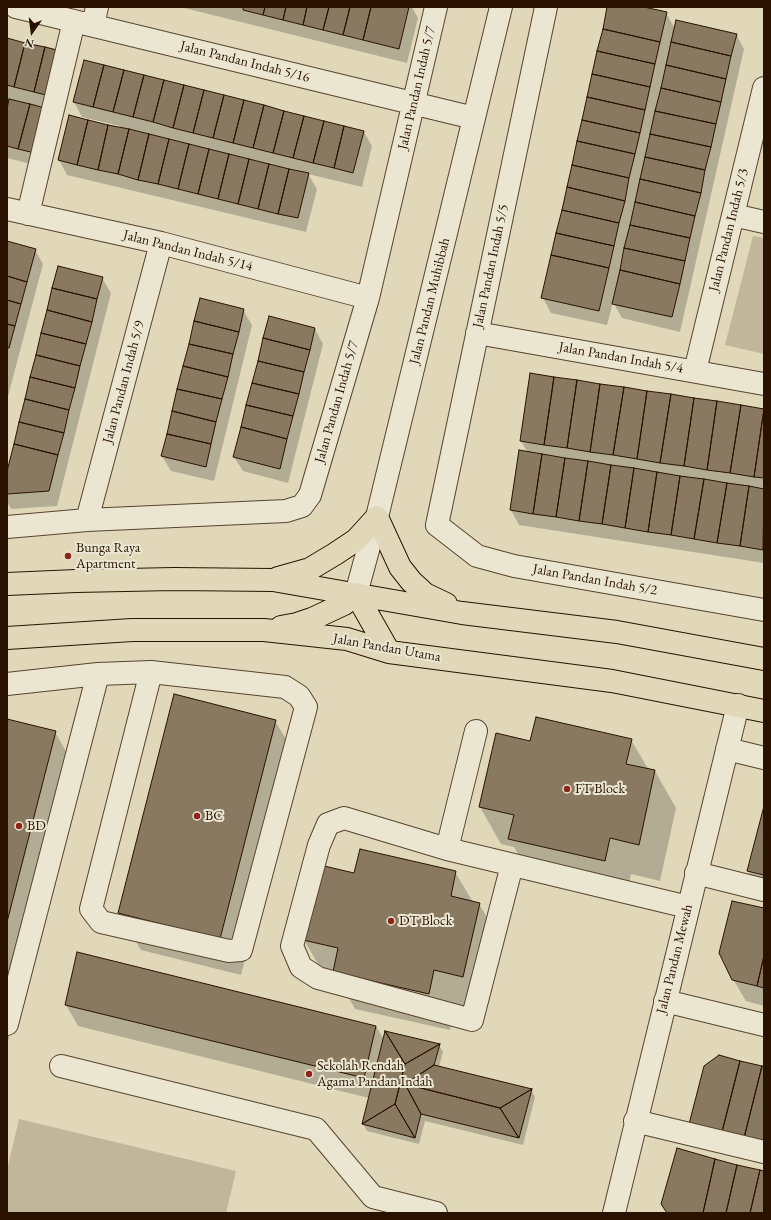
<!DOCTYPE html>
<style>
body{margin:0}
#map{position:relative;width:771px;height:1220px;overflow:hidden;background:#e0d8b9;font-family:"EB Garamond",serif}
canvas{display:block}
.frame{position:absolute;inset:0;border:8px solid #2a1200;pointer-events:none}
.north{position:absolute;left:12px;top:12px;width:40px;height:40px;-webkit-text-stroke:3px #ebe6d2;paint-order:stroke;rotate:194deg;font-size:11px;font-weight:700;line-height:16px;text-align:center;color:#2a1200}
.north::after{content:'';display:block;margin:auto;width:14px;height:18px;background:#2a1200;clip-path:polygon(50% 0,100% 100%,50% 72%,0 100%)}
</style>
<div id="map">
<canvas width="771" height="1220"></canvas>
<div class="frame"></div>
<div class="north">N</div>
</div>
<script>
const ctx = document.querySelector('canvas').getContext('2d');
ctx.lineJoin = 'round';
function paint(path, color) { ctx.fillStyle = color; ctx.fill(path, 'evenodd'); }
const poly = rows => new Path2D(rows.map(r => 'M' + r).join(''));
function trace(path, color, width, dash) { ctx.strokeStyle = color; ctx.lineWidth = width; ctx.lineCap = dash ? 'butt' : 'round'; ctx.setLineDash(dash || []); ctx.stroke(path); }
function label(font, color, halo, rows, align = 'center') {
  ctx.font = font + ' "EB Garamond",serif'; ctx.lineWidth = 4; ctx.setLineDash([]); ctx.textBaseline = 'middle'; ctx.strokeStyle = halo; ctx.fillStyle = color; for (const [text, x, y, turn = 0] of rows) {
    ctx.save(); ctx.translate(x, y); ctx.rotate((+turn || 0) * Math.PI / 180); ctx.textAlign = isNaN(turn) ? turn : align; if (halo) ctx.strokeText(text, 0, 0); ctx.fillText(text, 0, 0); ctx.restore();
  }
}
const green = poly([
 [753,236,764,238,764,354,725,345],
 [19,1119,236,1171,226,1213,7,1213,7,1170]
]);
const shadow = poly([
 [180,7,412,7,418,18,407,63],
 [608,7,639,7,666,13,675,29,736,34,744,49,680,332,622,318,613,302,607,325,551,313,543,298],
 [7,39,64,53,47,168,7,158],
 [74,102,364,132,372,146,362,187,308,174,317,189,306,232,67,175,59,160,120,128,120,126,82,117],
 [7,242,35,250,43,264,7,400],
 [102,278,111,293,57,506,11,509,7,502,7,476],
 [243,310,252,325,214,481,171,471,162,456],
 [315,329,323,344,288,483,243,471,234,457],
 [764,410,764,563,519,525,511,510,528,453,521,441],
 [7,720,55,732,76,769,7,987],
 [275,721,297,757,241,975,141,950,119,913],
 [631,740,649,770,655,771,676,808,660,881,631,874,626,898,531,876,514,847,501,844,480,807,531,742],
 [764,810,764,899,748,871],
 [455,872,473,902,479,904,501,941,484,1013,455,1007,450,1030,355,1009,338,979,325,976,304,940,355,874],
 [764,909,764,1006,746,1001,733,979],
 [66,1005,376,1026,384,1040,439,1045,443,1052,439,1067,531,1090,535,1097,523,1145,425,1121,419,1144,367,1131,363,1124,369,1098,78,1026],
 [7,1034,9,1037,7,1047]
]);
const building = poly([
 [243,7,265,7,263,15,243,10,243,7],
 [265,7,286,7,283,20,263,15,265,7],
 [286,7,307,7,303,25,283,20,286,7],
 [307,7,329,7,323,30,303,25,307,7],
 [329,7,350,7,343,35,323,30,329,7],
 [350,7,371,7,363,40,343,35,350,7],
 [371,7,409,7,399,49,363,40,371,7],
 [607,7,644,7,667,12,660,42,603,29,607,7],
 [676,20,737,34,731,56,671,42,676,20],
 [603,29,660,42,655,64,597,51,603,29],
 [7,38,25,43,14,87,7,85,7,38],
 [671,42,731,56,726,79,666,65,671,42],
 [25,43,45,47,34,92,14,87,25,43],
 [45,47,65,52,54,97,34,92,45,47],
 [597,51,655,64,650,87,592,74,597,51],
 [84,60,104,65,93,107,73,102,84,60],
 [104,65,124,70,113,112,93,107,104,65],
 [666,65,726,79,721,102,661,88,666,65],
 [124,70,144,75,133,117,113,112,124,70],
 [592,74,650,87,645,110,587,97,592,74],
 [144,75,164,80,153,122,133,117,144,75],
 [164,80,184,85,173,128,153,122,164,80],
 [184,85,204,90,193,133,173,128,184,85],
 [661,88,721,102,716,124,655,111,661,88],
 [204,90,224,95,213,138,193,133,204,90],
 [224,95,244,100,233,143,213,138,224,95],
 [587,97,645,110,640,133,582,120,587,97],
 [9,99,30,104,18,149,7,146,7,109,9,99],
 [244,100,264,105,253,148,233,143,244,100],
 [30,104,49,109,39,154,18,149,30,104],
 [264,105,284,111,273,153,253,148,264,105],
 [284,111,304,116,293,158,273,153,284,111],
 [655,111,716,124,711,147,650,134,655,111],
 [69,115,88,120,77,165,58,160,69,115],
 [304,116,324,121,313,163,293,158,304,116],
 [88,120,108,125,98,170,77,165,88,120],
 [582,120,640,133,635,154,577,141,582,120],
 [324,121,344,126,334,168,313,163,324,121],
 [108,125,129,129,118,174,98,170,108,125],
 [344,126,364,131,353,173,334,168,344,126],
 [129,129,149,134,138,180,118,174,129,129],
 [149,134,169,139,158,184,138,180,149,134],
 [650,134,711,147,705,170,645,157,650,134],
 [169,139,189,144,178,189,158,184,169,139],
 [577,141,635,154,629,178,572,165,577,141],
 [189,144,209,149,198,194,178,189,189,144],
 [209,149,229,154,218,199,198,194,209,149],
 [229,154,249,159,238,204,218,199,229,154],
 [645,157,705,170,701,193,640,179,645,157],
 [249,159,269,164,258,209,238,204,249,159],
 [269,164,289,169,278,214,258,209,269,164],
 [572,165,629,178,625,201,567,187,572,165],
 [289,169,309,173,298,218,278,214,289,169],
 [640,179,701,193,695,216,635,202,640,179],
 [567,187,625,201,619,223,562,210,567,187],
 [635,202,695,216,690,238,630,225,635,202],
 [562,210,619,223,614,246,556,233,562,210],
 [630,225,690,238,685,261,624,248,630,225],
 [556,233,614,246,609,268,551,255,556,233],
 [7,241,36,249,27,282,7,276,7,241],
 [624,248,685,261,680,284,620,270,624,248],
 [551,255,609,268,599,311,541,298,551,255],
 [58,266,103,277,97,299,52,288,58,266],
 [620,270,680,284,672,317,612,304,620,270],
 [7,276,27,282,21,304,7,300,7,276],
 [52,288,97,299,92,322,47,310,52,288],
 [200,298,244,309,239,332,194,321,200,298],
 [7,300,21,304,15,326,7,324,7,300],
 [47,310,92,322,86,344,41,333,47,310],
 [269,316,315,328,310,350,263,338,269,316],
 [194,321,239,332,233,354,189,344,194,321],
 [7,324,15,326,9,348,7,348,7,324],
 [41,333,86,344,80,366,36,355,41,333],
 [263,338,310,350,304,372,258,361,263,338],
 [189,344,233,354,228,377,183,366,189,344],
 [36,355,80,366,75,388,30,377,36,355],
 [258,361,304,372,299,394,252,383,258,361],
 [183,366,228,377,222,399,177,389,183,366],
 [530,373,554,377,544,445,520,441,530,373],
 [30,377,75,388,69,410,25,399,30,377],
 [554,377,577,380,567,448,544,445,554,377],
 [577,380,600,384,590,452,567,448,577,380],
 [252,383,299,394,293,416,246,405,252,383],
 [600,384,624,387,613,455,590,452,600,384],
 [624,387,647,391,637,459,613,455,624,387],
 [177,389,222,399,216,422,172,411,177,389],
 [647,391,671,394,660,463,637,459,647,391],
 [671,394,694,398,684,466,660,463,671,394],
 [694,398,717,401,707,470,684,466,694,398],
 [25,399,69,410,64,433,19,422,25,399],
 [717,401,741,405,730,473,707,470,717,401],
 [246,405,293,416,287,439,241,427,246,405],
 [741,405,764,409,754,477,730,473,741,405],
 [764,409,764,478,754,477,764,409],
 [172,411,216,422,211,444,167,434,172,411],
 [19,422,64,433,58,455,14,444,19,422],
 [241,427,287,439,280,469,233,457,241,427],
 [167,434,211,444,206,467,161,456,167,434],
 [14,444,58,455,49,491,7,494,7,471,14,444],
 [519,450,542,454,533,514,510,510,519,450],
 [542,454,565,458,556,517,533,514,542,454],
 [565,458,588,461,579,521,556,517,565,458],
 [588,461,611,465,602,524,579,521,588,461],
 [611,465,634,468,625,528,602,524,611,465],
 [634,468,657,472,648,532,625,528,634,468],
 [657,472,680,476,671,535,648,532,657,472],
 [680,476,704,479,694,539,671,535,680,476],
 [704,479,727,483,717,543,694,539,704,479],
 [727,483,749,486,740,546,717,543,727,483],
 [749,486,764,489,763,550,740,546,749,486],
 [174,694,276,720,220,939,118,913,174,694],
 [536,717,632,739,626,764,655,770,639,845,610,838,605,861,508,839,514,815,479,807,496,733,530,741,536,717],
 [7,719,56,731,7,922,7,719],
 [764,806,764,875,747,871,764,806],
 [360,849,456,871,451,896,480,903,463,977,434,970,429,994,333,972,338,948,303,940,320,865,354,873,360,849],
 [732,901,764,908,764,956,757,986,732,980,719,953,732,901],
 [77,952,376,1026,364,1078,65,1005,77,952],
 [764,956,764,988,757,986,764,956],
 [385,1031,440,1044,405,1064,385,1031],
 [385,1031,405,1064,395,1104,362,1124,385,1031],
 [440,1044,434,1065,405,1084,421,1114,415,1138,395,1104,405,1064,440,1044],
 [719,1055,740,1061,722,1132,689,1124,704,1066,719,1055],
 [740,1061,762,1066,744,1138,722,1132,740,1061],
 [434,1065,532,1089,500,1108,405,1084,434,1065],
 [762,1066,764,1067,764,1143,744,1138,762,1066],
 [405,1084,500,1108,519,1138,421,1114,405,1084],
 [532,1089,519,1138,500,1108,532,1089],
 [395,1104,415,1138,362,1124,395,1104],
 [677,1148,715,1159,703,1213,667,1213,661,1204,677,1148],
 [715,1159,737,1165,726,1213,703,1213,715,1159],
 [737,1165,760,1170,750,1213,726,1213,737,1165],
 [760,1170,764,1171,764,1213,750,1213,760,1170]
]);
const minor = poly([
 [16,7,474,118],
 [546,7,437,525,477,556,514,566,764,610],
 [93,25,97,7],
 [7,209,161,243,368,298],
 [28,214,74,21],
 [733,215,764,222],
 [477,333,764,384],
 [695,371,764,88],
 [87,520,161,243],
 [7,527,87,520,286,511,302,506,310,495,368,298,436,7],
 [356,594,377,517,501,7],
 [7,684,98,674,151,672,285,687,299,696,306,707,241,950,229,951,101,922,91,909,151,672],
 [727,749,764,758],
 [447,849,476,731],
 [512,865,472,1020,318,978,301,967,292,946,319,845,328,824,344,818,447,849,688,907],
 [696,873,764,890],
 [665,1001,764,1025],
 [7,1024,98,674],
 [61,1066,316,1129,373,1197,436,1213],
 [635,1121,764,1152],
 [614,1213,738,705]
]);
const major = poly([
 [278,578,310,569,335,554,356,540,377,517,400,567,411,581,425,594,446,604],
 [7,584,76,581,174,579,273,580,462,613,617,632,764,659],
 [356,594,389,652],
 [281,627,297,624,312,619,344,604,356,594],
 [7,638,132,630,264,630,347,639,389,652,612,681,764,711]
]);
const markers = [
 [68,556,4,"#8f2418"],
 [567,789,4,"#8f2418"],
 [197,816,4,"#8f2418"],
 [19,826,4,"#8f2418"],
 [391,921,4,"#8f2418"],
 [309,1074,4,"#8f2418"]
];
const streetNames = [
 ["Jalan Pandan Indah 5/16",245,62,14],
 ["Jalan Pandan Indah 5/7",417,88,-77],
 ["Jalan Pandan Indah 5/3",729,230,-76],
 ["Jalan Pandan Indah 5/14",188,251,14],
 ["Jalan Pandan Indah 5/5",491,266,-78],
 ["Jalan Pandan Muhibbah",430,301,-76],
 ["Jalan Pandan Indah 5/4",621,358,10],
 ["Jalan Pandan Indah 5/9",124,382,-75],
 ["Jalan Pandan Indah 5/7",337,402,-74],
 ["Jalan Pandan Indah 5/2",595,580,10],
 ["Jalan Pandan Utama",387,648,10],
 ["Jalan Pandan Mewah",675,959,-76]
];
const poiNames = [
 ["Bunga Raya",76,548],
 ["Apartment",76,564],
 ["FT Block",575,789],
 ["BC",205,816],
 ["BD",27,826],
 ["DT Block",399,921],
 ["Sekolah Rendah",317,1066],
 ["Agama Pandan Indah",317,1082]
];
paint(green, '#c1b69a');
paint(shadow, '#0003');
paint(building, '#897960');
trace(building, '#2a1200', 1);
trace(minor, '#58442e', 24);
trace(major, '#2a1200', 24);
trace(minor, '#ebe6d2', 22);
trace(major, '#e0d8b9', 22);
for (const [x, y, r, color] of markers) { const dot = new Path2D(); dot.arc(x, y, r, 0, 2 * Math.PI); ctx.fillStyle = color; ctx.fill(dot); trace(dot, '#ebe6d2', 1.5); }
label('14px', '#2a1200', '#ebe6d2', streetNames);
label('14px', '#2a1200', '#ebe6d2', poiNames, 'left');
</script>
